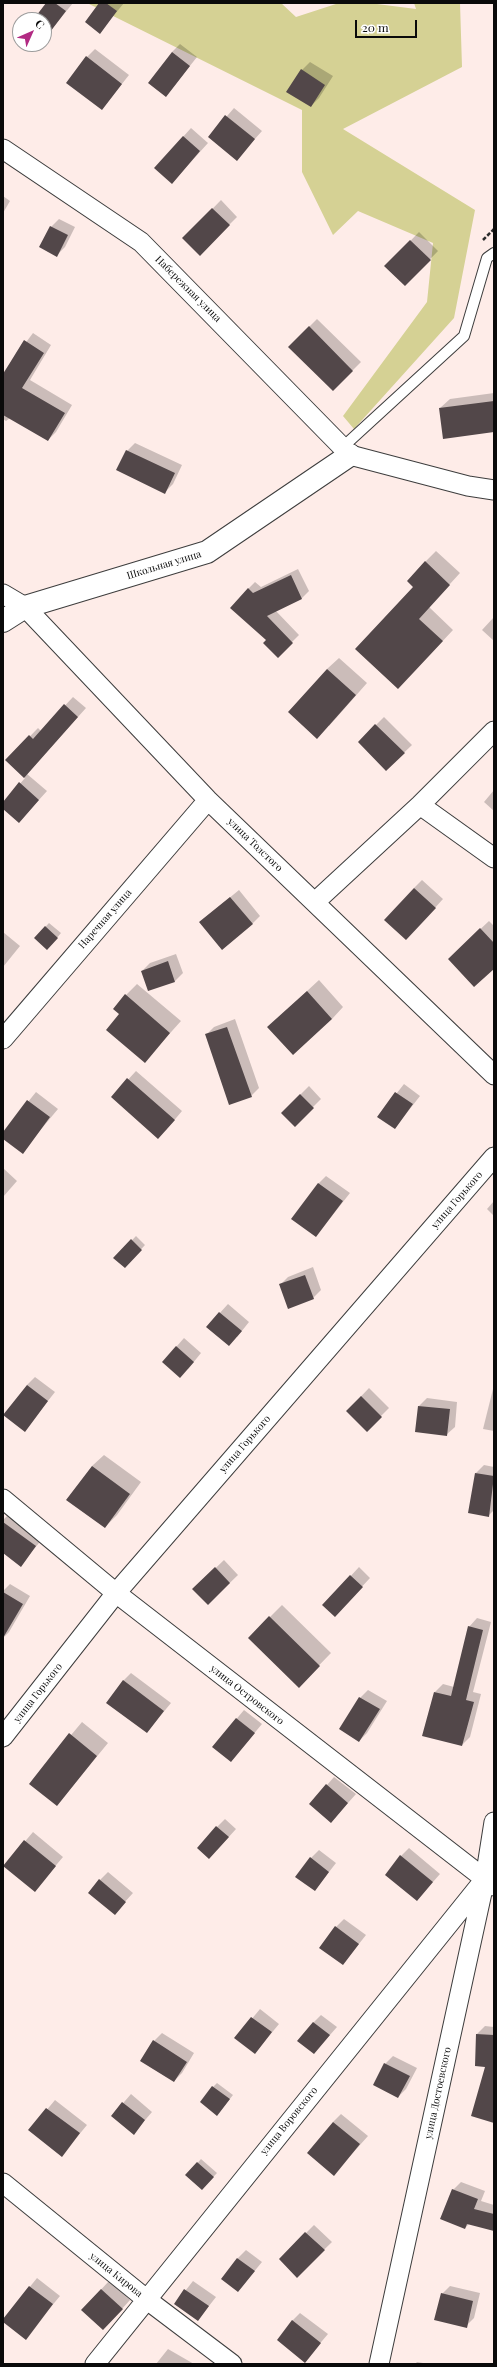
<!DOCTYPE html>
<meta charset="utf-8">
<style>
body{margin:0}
#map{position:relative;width:497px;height:2367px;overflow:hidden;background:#feece8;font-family:"Playfair Display",serif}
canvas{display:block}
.frame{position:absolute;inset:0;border:4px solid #0a0a0a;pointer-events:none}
.north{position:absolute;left:12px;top:12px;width:40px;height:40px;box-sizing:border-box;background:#fff;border:1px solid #9d9d9d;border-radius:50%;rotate:45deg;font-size:11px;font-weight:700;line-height:16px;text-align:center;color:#0a0a0a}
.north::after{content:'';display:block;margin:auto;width:14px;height:18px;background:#b22a83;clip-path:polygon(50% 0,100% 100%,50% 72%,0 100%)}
.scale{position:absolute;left:355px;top:20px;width:62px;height:18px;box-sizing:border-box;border:2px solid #0a0a0a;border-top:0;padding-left:5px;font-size:12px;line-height:14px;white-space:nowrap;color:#0a0a0a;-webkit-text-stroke:3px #fff;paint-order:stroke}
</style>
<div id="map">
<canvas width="497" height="2367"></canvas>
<div class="frame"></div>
<div class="north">С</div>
<div class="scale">20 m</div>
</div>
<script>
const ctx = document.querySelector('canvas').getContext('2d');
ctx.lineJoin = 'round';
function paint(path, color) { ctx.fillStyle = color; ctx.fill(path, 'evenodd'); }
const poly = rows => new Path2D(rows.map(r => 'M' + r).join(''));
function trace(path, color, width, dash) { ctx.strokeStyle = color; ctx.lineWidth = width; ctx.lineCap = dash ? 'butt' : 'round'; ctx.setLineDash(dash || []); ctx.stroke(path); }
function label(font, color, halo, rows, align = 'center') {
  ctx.font = font + ' "Playfair Display",serif'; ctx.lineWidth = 4; ctx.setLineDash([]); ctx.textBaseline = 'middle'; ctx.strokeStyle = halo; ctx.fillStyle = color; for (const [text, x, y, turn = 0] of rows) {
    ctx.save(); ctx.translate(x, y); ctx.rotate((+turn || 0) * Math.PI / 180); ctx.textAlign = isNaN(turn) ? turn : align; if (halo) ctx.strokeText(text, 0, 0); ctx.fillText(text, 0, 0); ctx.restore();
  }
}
const forest = poly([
 [87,3,281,3,296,17,339,3,369,3,416,9,414,3,460,3,462,67,343,129,475,210,454,318,354,429,343,416,427,302,433,243,358,211,333,235,302,172,302,110]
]);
const shadow = poly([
 [47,3,73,3,46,36,44,35,44,20,34,20],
 [100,3,124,3,100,32],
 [180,44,197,57,166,96,172,52],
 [95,49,129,75,102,109,87,57],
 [310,62,333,76,319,98,311,106,302,70],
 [234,108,262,131,237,159,209,137],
 [191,128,208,143,180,174,155,168],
 [3,196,10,201,3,213],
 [221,200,237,217,200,254,184,238],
 [59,219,75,227,65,247,57,255,51,227],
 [419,232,438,251,405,285,386,266],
 [317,319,361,362,333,390,289,347],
 [33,333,51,345,30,380,72,405,56,432,48,440,10,418,6,421,3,419,3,373],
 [494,393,494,431,440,408,450,399],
 [135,443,182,465,173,484,165,492,127,451],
 [436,551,460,573,429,607,453,630,409,677,415,587,425,562],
 [298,569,309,591,302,598,275,610,299,635,278,656,268,640,248,589,255,582,261,587],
 [494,617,494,641,482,630],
 [339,658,367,683,329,726,327,669],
 [73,697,86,708,27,774,47,791,19,822,3,808,3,803,25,778,7,760,38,728,41,731],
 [384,717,412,745,386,770,359,742],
 [494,790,494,811,484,802],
 [422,880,443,899,414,931,414,888],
 [239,890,260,916,252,924,200,922],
 [489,921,494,926,494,967,457,951],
 [49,923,61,933,51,945,35,938],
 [3,932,20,946,3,967],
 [176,954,183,973,175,981,149,990,142,971,150,963],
 [319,980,343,1007,332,1019,280,1016],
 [137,984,181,1021,145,1061,126,995],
 [235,1019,259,1088,251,1096,206,1035,214,1027],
 [136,1071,182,1111,166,1130,112,1097],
 [404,1084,420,1096,395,1128,378,1117],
 [309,1086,321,1099,295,1125,282,1113],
 [36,1092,58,1109,22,1152,3,1137,3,1133],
 [3,1168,17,1181,3,1197],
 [326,1176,350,1193,316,1236,318,1184],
 [494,1201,494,1216,487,1209],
 [136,1236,145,1245,125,1267,115,1258],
 [313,1267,321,1290,313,1298,280,1285,288,1277],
 [228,1304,249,1322,237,1337,208,1326],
 [184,1338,201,1353,188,1369,163,1362],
 [35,1377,55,1392,25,1430,27,1385],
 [494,1385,494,1431,483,1429],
 [369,1388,389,1408,367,1430,347,1411],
 [427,1398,457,1402,455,1427,446,1435,419,1406],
 [104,1455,141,1482,117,1515,105,1527,92,1466],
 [484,1465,494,1467,494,1510,489,1515,476,1473],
 [10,1513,43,1538,21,1565,3,1552,3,1520],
 [224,1560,238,1575,208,1604,194,1589],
 [359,1567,370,1578,343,1607,324,1605],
 [10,1584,30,1596,9,1632,3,1638,3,1591],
 [282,1605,331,1653,299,1686,249,1638],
 [477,1618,491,1622,473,1692,481,1694,470,1737,462,1745,435,1692,443,1684,454,1687,469,1627],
 [131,1673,171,1703,147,1732,123,1681],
 [368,1690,387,1701,367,1733,359,1741,360,1698],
 [244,1710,262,1724,231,1761,213,1747],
 [82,1722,108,1743,57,1805,30,1784],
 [334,1777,356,1794,331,1822,327,1785],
 [225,1819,236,1829,217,1850,217,1827],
 [33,1832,63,1857,35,1890,5,1865],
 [409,1848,440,1874,417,1900,401,1856],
 [319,1850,336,1863,315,1890,311,1858],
 [108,1872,133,1893,122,1905,100,1880],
 [344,1919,366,1935,343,1964,336,1927],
 [260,2009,279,2024,255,2053,236,2038],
 [321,2015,337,2027,314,2053,313,2023],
 [485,2026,494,2027,494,2121,486,2066,477,2034],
 [162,2033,194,2053,182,2073,174,2081,154,2041],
 [393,2056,417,2068,406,2089,398,2097,385,2064],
 [217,2083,233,2095,221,2110,213,2087],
 [131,2094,152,2112,134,2133,112,2116],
 [55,2100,87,2125,62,2155,30,2130],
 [341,2114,368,2136,334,2174,333,2122],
 [201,2159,217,2173,202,2189,187,2175],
 [461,2182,485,2191,481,2201,494,2205,494,2230,469,2224,465,2228,453,2190],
 [314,2225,332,2242,297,2276,280,2259],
 [246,2250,262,2262,238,2291,238,2258],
 [37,2278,60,2296,25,2338,3,2320],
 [109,2281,130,2300,111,2321,82,2310],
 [193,2281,216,2297,198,2320,175,2304],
 [450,2286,480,2293,474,2318,466,2326,442,2294],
 [300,2313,328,2334,305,2361,292,2321],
 [168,2349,194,2364,156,2364],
 [417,2362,429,2364,415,2364]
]);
const building = poly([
 [46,3,55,3,66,11,44,40,44,20,33,20],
 [99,3,106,3,117,11,100,34,85,22],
 [172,52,190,66,166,97,148,83],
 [86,56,122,84,102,110,66,83],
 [301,69,325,85,311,107,286,92],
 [225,115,255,139,237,161,208,137],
 [183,136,200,151,172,184,154,168],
 [212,208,230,225,200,256,182,238],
 [50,226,68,235,57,257,39,247],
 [410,240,431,260,405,286,384,266],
 [309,326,353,371,333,391,288,347],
 [24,340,44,353,22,388,65,413,48,441,3,415,3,374],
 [494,401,494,432,443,439,439,408],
 [126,450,175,473,165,494,116,470],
 [425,561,450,585,419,619,443,641,398,689,355,649,413,587,407,581],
 [291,575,302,599,267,616,293,643,278,658,263,643,266,640,230,608,248,588,253,593],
 [327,669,356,695,317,739,288,712],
 [64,704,78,717,24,778,5,760,29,735,33,739],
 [375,724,405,753,386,771,358,742],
 [19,782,39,800,19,823,3,809,3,802],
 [414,888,436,908,406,940,384,920],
 [230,897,253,924,222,950,199,922],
 [45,926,58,938,47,950,34,938],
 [480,928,494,943,494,969,474,987,448,959],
 [168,961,175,982,148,991,141,971],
 [307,991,332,1019,293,1055,267,1027],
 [125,994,170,1033,145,1063,106,1030,119,1014,113,1009],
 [227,1027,252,1097,229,1105,205,1034],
 [127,1078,175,1120,158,1139,111,1097],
 [395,1092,413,1104,395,1129,377,1117],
 [300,1094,314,1108,295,1127,281,1113],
 [27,1100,50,1117,23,1154,3,1139,3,1132],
 [318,1183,343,1201,316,1237,291,1219],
 [131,1239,142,1250,125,1268,113,1258],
 [305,1275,314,1299,288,1309,279,1284],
 [219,1312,242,1331,229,1346,206,1327],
 [176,1346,194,1362,180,1378,162,1362],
 [27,1385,48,1401,25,1432,3,1415],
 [361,1396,382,1417,367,1432,346,1411],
 [418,1406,450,1409,447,1436,415,1432],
 [92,1466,130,1494,105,1528,66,1500],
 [475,1473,494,1476,489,1517,468,1513],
 [3,1522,36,1546,21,1567,3,1553],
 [215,1567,230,1583,208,1605,192,1589],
 [350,1575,363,1587,335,1617,322,1605],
 [3,1592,23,1604,3,1638],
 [269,1616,320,1666,299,1688,248,1638],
 [468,1626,483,1630,466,1700,474,1702,462,1746,422,1736,434,1692,451,1696],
 [123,1680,164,1711,147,1733,106,1703],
 [359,1697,380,1709,359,1742,339,1729],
 [236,1718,255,1733,231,1762,212,1747],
 [69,1733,97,1756,57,1806,29,1784],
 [326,1784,348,1803,331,1823,309,1804],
 [216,1826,229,1837,209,1859,197,1848],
 [24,1840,56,1866,35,1892,3,1866],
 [400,1855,433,1882,417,1901,385,1875],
 [310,1857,329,1872,315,1891,295,1877],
 [99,1879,126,1902,115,1915,88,1893],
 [335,1926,359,1944,343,1965,319,1948],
 [251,2017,272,2032,255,2054,234,2038],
 [313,2022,330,2035,314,2054,297,2041],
 [476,2034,494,2035,494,2123,471,2116,485,2067,475,2066],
 [153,2040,187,2062,174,2082,140,2061],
 [384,2063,410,2076,398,2098,373,2085],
 [212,2086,230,2099,217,2116,200,2102],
 [122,2102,145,2120,134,2135,111,2116],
 [46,2108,80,2133,62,2157,28,2130],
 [333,2122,360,2144,334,2176,307,2153],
 [197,2162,214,2177,202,2190,185,2175],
 [452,2189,478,2199,474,2209,494,2214,494,2231,467,2224,465,2229,440,2219],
 [305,2232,325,2250,297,2278,279,2259],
 [237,2258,255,2271,238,2292,221,2279],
 [29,2286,53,2304,26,2340,3,2322,3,2319],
 [101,2289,123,2309,103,2330,81,2310],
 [184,2289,209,2306,198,2321,174,2304],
 [441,2293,473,2301,467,2328,434,2320],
 [292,2320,321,2343,305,2363,277,2340]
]);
const path = poly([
 [483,240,494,229]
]);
const service = poly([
 [344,446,464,336,487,258,494,253]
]);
const minor = poly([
 [3,149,141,242,350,455,468,486,494,490],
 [3,594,25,607,208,800,494,1075],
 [420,805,494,858],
 [315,902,420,805,494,731],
 [3,1039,208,800],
 [3,1499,116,1593,494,1886],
 [3,1737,116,1593,494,1157],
 [3,2183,146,2299,232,2364],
 [95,2364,485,1879],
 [379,2364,485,1879,494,1822]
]);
const tertiary = poly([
 [3,621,25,607,207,552,350,455]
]);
const streetNames = [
 ["Набережная улица",188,289,45],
 ["Школьная улица",164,565,-17],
 ["улица Толстого",255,845,44],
 ["Наречная улица",105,919,-49],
 ["улица Горького",457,1200,-49],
 ["улица Горького",245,1444,-49],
 ["улица Горького",38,1693,-52],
 ["улица Островского",247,1695,38],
 ["улица Достоевского",438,2093,-78],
 ["улица Воровского",289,2121,-51],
 ["улица Кирова",116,2275,39]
];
paint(forest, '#d5d194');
paint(shadow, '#0003');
paint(building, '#524749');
trace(service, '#3d3d3d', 12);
trace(minor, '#3d3d3d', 21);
trace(tertiary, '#3d3d3d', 24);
trace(path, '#2c2c2c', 2.5, [4, 2]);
trace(service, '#fff', 10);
trace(minor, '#fff', 19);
trace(tertiary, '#fff', 22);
label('10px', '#0a0a0a', '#fff', streetNames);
</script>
